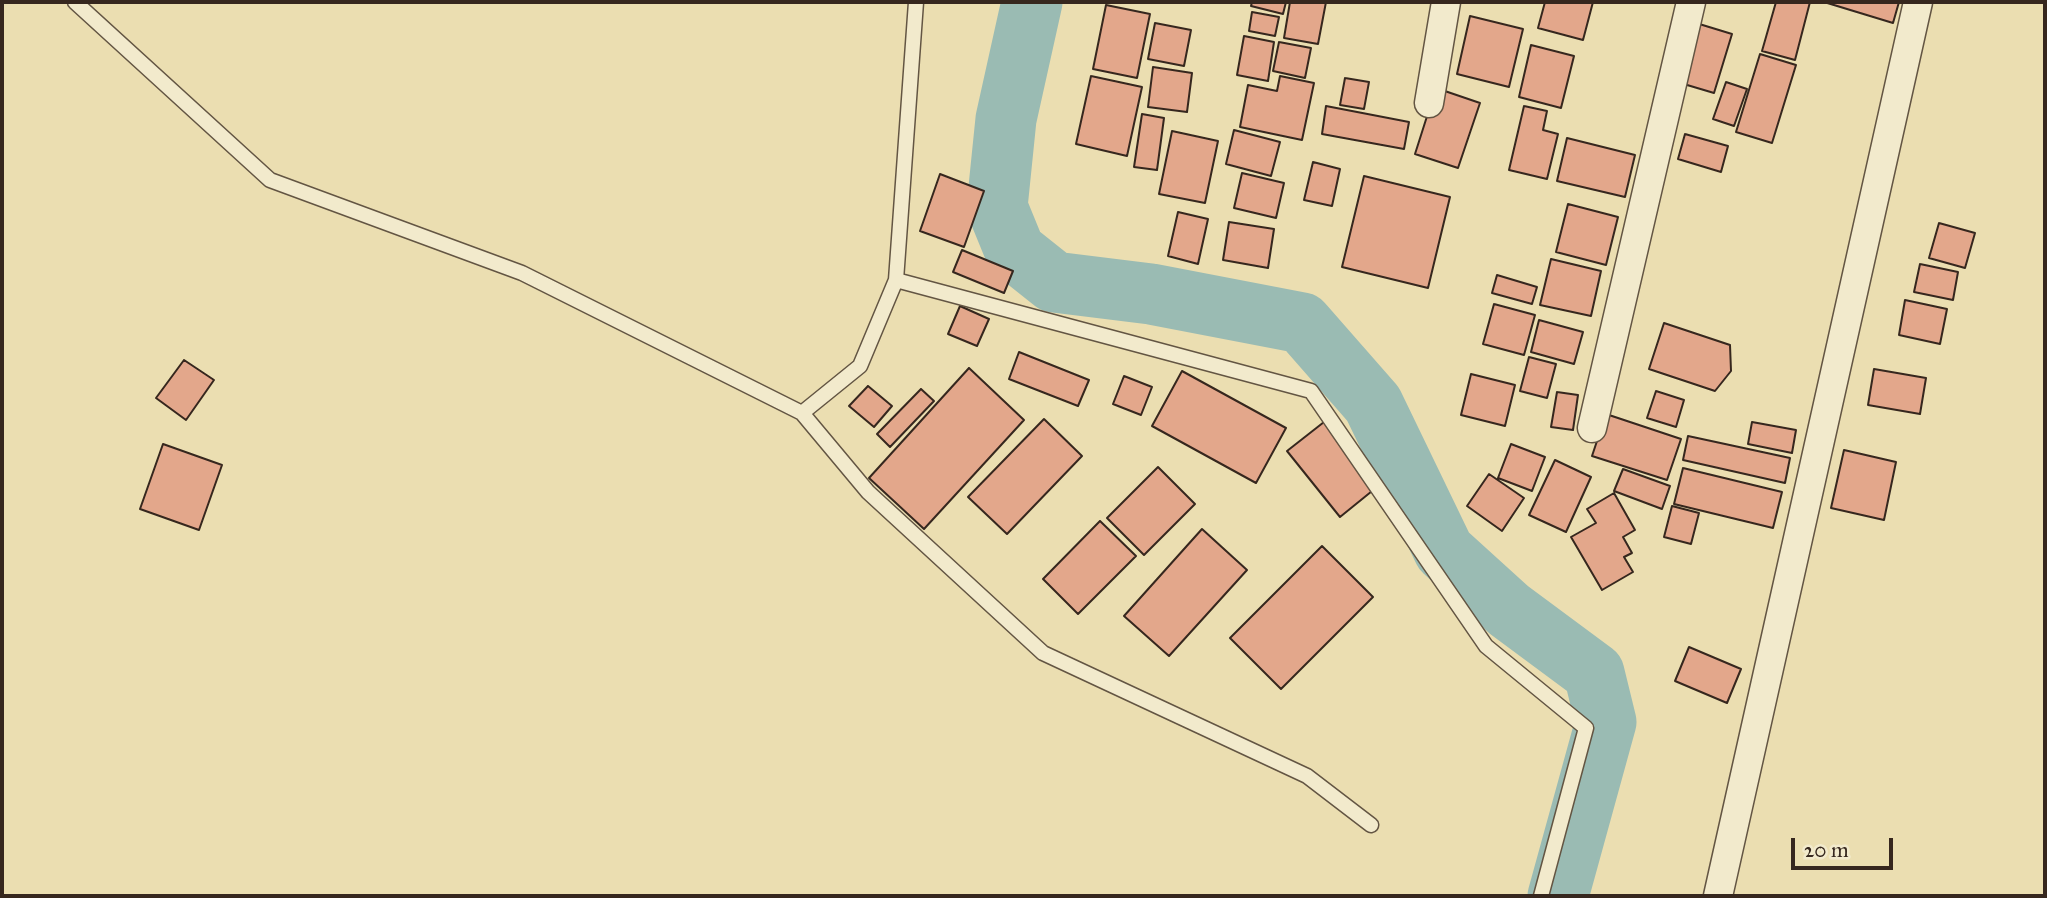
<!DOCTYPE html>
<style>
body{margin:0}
#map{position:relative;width:2047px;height:898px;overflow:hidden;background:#ebdeb1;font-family:"IM FELL Great Primer",serif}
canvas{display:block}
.frame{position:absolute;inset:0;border:4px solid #36271e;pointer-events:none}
.scale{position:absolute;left:1791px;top:838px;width:102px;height:32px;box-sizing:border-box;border:4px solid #36271e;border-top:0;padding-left:9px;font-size:21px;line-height:24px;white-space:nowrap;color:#36271e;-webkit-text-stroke:5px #f2eacc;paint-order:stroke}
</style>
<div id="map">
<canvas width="2047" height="898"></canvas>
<div class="frame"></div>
<div class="scale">20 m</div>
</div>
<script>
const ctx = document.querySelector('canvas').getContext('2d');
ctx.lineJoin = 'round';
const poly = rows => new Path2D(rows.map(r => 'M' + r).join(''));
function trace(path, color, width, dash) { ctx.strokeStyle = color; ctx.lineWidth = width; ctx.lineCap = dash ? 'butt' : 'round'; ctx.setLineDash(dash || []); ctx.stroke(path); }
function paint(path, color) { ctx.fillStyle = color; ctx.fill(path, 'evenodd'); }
const river = poly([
 [1032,2,1006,119,997,207,1015,251,1054,282,1151,294,1302,323,1373,404,1444,551,1509,610,1594,673,1606,722,1558,896]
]);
const building = poly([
 [1252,2,1286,2,1283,14,1251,6,1252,2],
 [1290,2,1326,2,1318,44,1284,38,1290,2],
 [1545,2,1593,2,1583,40,1538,28,1545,2],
 [1776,2,1810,2,1795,60,1762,51,1776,2],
 [1824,2,1899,2,1893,23,1824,2],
 [1106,5,1150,14,1137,78,1093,69,1106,5],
 [1252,12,1279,17,1275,36,1249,31,1252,12],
 [1470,16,1523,29,1509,87,1457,74,1470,16],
 [1155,23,1191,30,1184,66,1148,59,1155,23],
 [1696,23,1732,34,1714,93,1677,82,1696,23],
 [1244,36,1274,42,1268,81,1237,75,1244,36],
 [1279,42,1311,48,1305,78,1273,71,1279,42],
 [1531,45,1574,56,1561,108,1519,97,1531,45],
 [1760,54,1796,65,1772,143,1736,132,1760,54],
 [1153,67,1192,73,1187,112,1148,107,1153,67],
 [1091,76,1142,87,1127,156,1076,144,1091,76],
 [1280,76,1314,83,1302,140,1240,127,1248,85,1277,91,1280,76],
 [1345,78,1369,82,1364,109,1340,105,1345,78],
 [1726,82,1747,89,1734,126,1713,119,1726,82],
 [1436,88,1480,103,1458,168,1415,154,1436,88],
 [1326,106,1409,122,1404,149,1322,134,1326,106],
 [1524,106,1547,111,1543,130,1558,134,1547,179,1509,170,1524,106],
 [1142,114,1164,118,1157,170,1134,167,1142,114],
 [1234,130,1280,142,1271,176,1226,164,1234,130],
 [1172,131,1218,141,1205,203,1159,194,1172,131],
 [1685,134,1728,146,1721,172,1678,159,1685,134],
 [1567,138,1635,155,1625,197,1557,181,1567,138],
 [1313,162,1340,169,1332,206,1304,200,1313,162],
 [1242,173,1284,183,1276,218,1234,208,1242,173],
 [940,174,984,191,964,247,920,231,940,174],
 [1364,176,1450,197,1428,288,1342,267,1364,176],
 [1568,204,1618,217,1606,265,1556,252,1568,204],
 [1178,212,1208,219,1198,264,1168,256,1178,212],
 [1229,222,1274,229,1268,268,1223,260,1229,222],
 [1939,223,1975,233,1965,268,1929,258,1939,223],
 [962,250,1013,271,1004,293,953,272,962,250],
 [1551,259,1601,271,1591,316,1540,305,1551,259],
 [1920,264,1958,272,1953,300,1914,292,1920,264],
 [1497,275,1537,287,1532,304,1492,293,1497,275],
 [1905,300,1947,309,1940,344,1899,335,1905,300],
 [1494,304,1535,315,1524,355,1483,344,1494,304],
 [960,306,989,319,977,346,948,334,960,306],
 [1539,320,1583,332,1574,364,1531,352,1539,320],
 [1664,323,1730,345,1731,371,1715,391,1649,369,1664,323],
 [1019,352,1089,380,1078,406,1009,379,1019,352],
 [1529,357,1556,364,1547,398,1520,391,1529,357],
 [184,360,214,380,186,420,156,398,184,360],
 [969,368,1024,420,924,529,869,478,969,368],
 [1874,369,1926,378,1920,414,1868,405,1874,369],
 [1182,371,1286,428,1256,483,1152,426,1182,371],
 [1471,374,1515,385,1505,426,1461,415,1471,374],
 [1124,376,1152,387,1141,415,1113,404,1124,376],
 [868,386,892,406,874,427,849,406,868,386],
 [921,389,934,401,890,447,877,434,921,389],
 [1656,391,1684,400,1676,427,1647,418,1656,391],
 [1557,392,1578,395,1573,430,1551,427,1557,392],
 [1606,414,1681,439,1667,480,1592,456,1606,414],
 [1044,419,1082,456,1007,534,968,497,1044,419],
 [1324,422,1377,487,1340,517,1287,451,1324,422],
 [1752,422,1796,430,1792,453,1748,444,1752,422],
 [1688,436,1790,458,1785,483,1683,460,1688,436],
 [163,444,222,465,199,530,140,509,163,444],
 [1511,444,1545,457,1532,491,1498,478,1511,444],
 [1844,450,1896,462,1884,520,1831,508,1844,450],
 [1555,460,1591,477,1566,532,1529,515,1555,460],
 [1158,467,1195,504,1144,555,1107,518,1158,467],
 [1683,468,1782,492,1773,528,1674,504,1683,468],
 [1623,469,1670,486,1662,509,1614,491,1623,469],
 [1489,474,1524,498,1502,531,1467,506,1489,474],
 [1614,493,1635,530,1623,537,1632,553,1624,557,1633,572,1602,590,1571,537,1596,523,1587,509,1614,493],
 [1672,506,1699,513,1691,544,1664,537,1672,506],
 [1100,521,1136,556,1078,614,1043,579,1100,521],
 [1202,529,1247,570,1169,656,1124,616,1202,529],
 [1322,546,1373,597,1281,689,1230,638,1322,546],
 [1689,647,1741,669,1727,703,1675,681,1689,647]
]);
const service = poly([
 [75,2,270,180,522,273,802,413,868,492,1043,653,1307,776,1371,825],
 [896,280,1311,391,1486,646,1586,728,1541,896],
 [802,413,860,366,896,280,916,2]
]);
const minor = poly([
 [1429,103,1446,2],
 [1592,428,1691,2],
 [1718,896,1918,2]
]);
trace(river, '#9abbb3', 61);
paint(building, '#e3a78b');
trace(building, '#36271e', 2);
trace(service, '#635543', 17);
trace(minor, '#635543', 31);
trace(service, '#f2eacc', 14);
trace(minor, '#f2eacc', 28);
</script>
